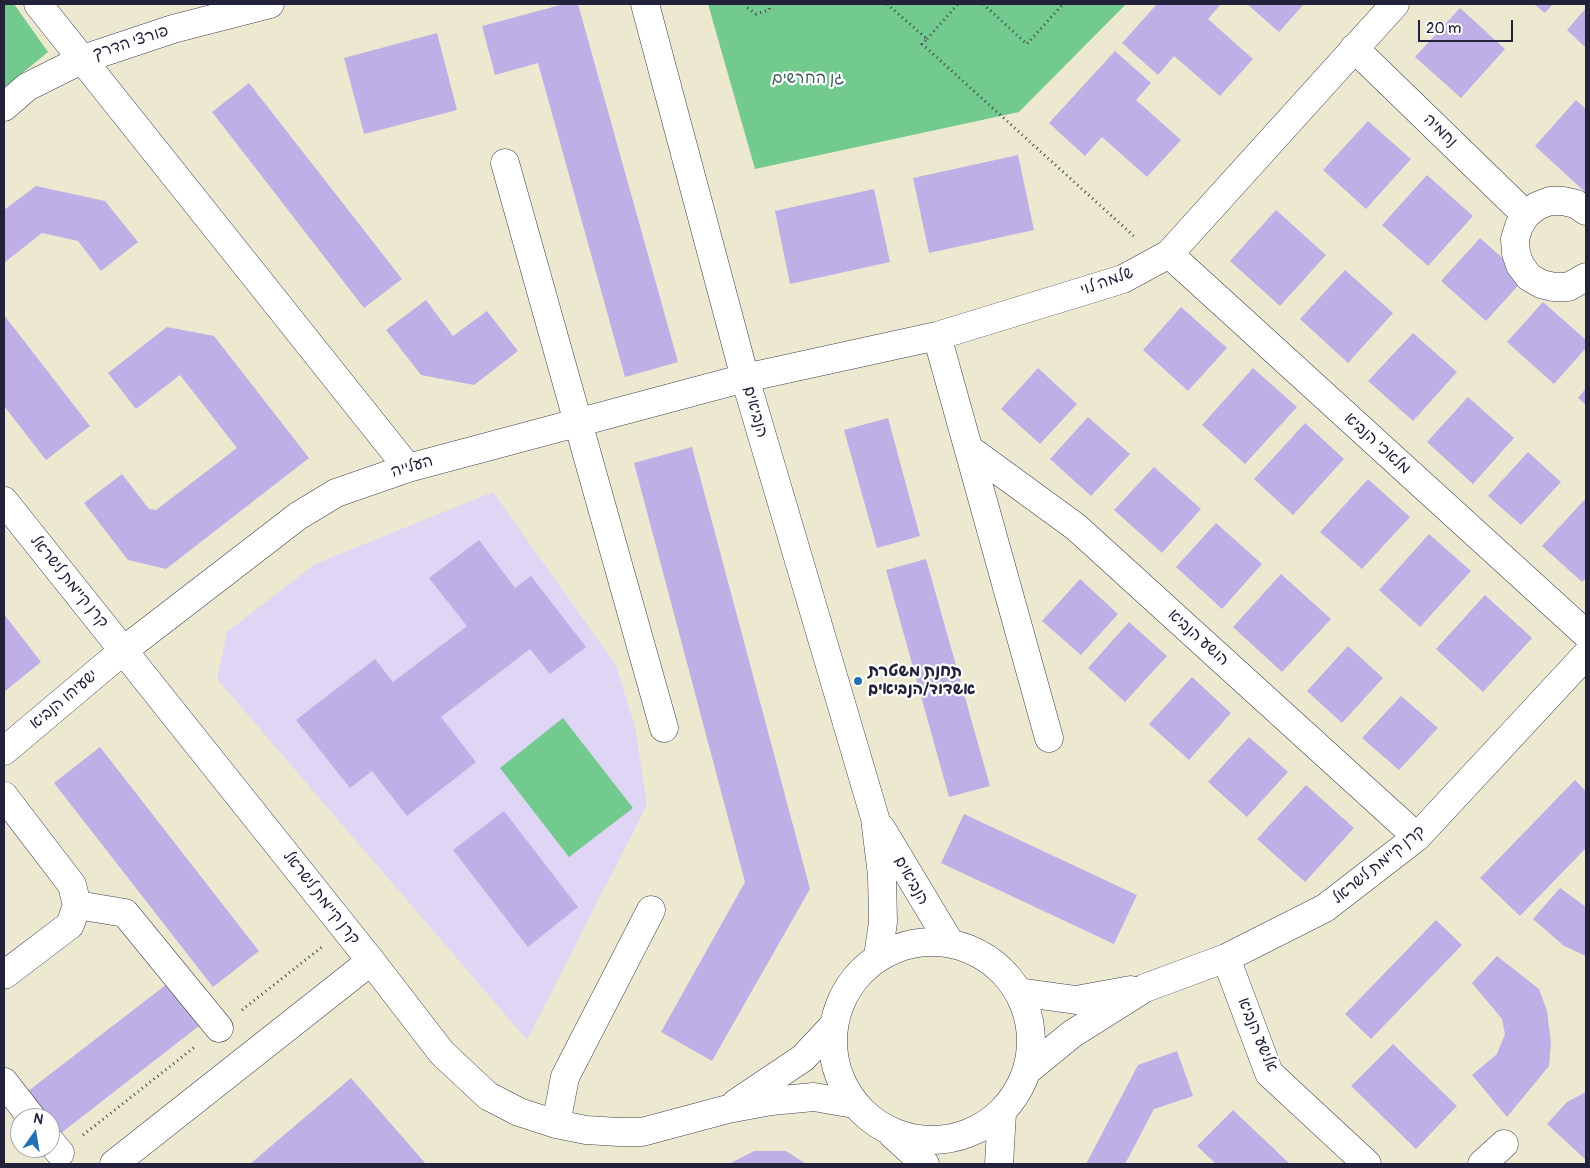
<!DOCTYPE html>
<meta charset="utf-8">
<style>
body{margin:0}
#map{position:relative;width:1590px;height:1168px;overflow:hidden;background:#ede9d0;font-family:Pangolin,sans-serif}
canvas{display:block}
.frame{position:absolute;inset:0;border:5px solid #22223b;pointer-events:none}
.north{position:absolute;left:10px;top:1108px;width:50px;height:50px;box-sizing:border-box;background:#fff;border:1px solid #a7a7b1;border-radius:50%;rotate:13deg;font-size:14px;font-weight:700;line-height:20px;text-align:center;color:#22223b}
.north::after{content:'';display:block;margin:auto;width:18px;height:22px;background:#1f6fb2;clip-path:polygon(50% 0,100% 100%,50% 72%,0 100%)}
.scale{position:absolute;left:1418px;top:20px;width:95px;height:22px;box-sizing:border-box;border:2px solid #22223b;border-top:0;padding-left:6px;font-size:15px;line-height:18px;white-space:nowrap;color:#22223b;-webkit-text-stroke:4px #fff;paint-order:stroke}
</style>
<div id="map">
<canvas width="1590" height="1168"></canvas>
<div class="frame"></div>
<div class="north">N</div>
<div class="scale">20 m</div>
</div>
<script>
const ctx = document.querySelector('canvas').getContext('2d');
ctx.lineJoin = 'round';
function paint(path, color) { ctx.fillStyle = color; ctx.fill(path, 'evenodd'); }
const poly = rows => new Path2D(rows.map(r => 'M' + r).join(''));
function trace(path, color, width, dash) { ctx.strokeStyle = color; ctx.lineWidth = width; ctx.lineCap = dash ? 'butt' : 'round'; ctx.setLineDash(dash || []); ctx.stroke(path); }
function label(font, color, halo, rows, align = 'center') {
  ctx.font = font + ' Pangolin,"Playpen Sans Hebrew",sans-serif'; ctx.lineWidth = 4.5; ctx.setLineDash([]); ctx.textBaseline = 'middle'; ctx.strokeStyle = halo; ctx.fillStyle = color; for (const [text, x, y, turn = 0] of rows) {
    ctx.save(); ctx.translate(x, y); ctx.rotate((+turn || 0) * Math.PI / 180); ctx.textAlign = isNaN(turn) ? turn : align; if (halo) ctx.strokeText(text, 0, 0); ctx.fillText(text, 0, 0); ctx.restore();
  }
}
const built = poly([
 [493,492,616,665,635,727,647,805,527,1040,217,679,227,632,315,564]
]);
const green = poly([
 [14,4,48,52,4,88,4,5],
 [708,4,1126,4,1019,112,755,169],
 [563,718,633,808,569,857,500,768]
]);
const building = poly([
 [564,4,578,4,678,362,625,377,538,63,495,75,482,26],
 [1157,4,1221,4,1208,19,1253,59,1220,96,1174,56,1158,75,1122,43],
 [1247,4,1304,4,1279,32],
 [1534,4,1553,4,1545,13],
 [1460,8,1505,49,1461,98,1415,57],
 [1586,8,1586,48,1567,30],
 [437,33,457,110,364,134,344,58],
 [1115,51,1151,83,1136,100,1181,140,1147,177,1102,137,1085,156,1049,123],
 [249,83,402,279,364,308,212,112],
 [1576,100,1586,109,1586,193,1535,146],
 [1368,121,1411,159,1366,209,1323,170],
 [1018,155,1034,230,929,253,913,178],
 [1427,175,1473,216,1428,266,1382,225],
 [36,186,105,201,138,242,101,271,78,241,42,233,4,263,4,210],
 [874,189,890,262,790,284,775,211],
 [1276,210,1326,255,1280,306,1230,261],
 [1480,238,1525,278,1486,321,1441,281],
 [1345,270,1393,313,1348,363,1300,319],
 [426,300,453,336,487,311,518,351,474,385,421,375,386,330],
 [1543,302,1586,340,1586,348,1554,384,1507,342],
 [1181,307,1227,348,1188,391,1143,350],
 [4,315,90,426,46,460,4,406],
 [167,327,214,336,309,458,166,569,128,560,84,503,122,474,149,509,156,510,237,448,180,375,136,409,108,373],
 [1413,333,1457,372,1413,421,1368,381],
 [1038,368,1077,404,1040,444,1001,409],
 [1253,368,1297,407,1245,464,1202,425],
 [1586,388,1586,405,1578,398],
 [1468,397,1514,438,1473,484,1427,442],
 [1088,417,1130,454,1091,496,1050,459],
 [888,418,920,536,877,548,844,430],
 [1305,423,1344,459,1293,515,1254,479],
 [692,447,810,889,712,1061,661,1032,745,882,634,463],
 [1528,452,1561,482,1521,525,1488,496],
 [1154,467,1201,509,1162,553,1114,510],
 [1368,479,1410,517,1362,569,1320,532],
 [1586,498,1586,578,1582,582,1542,546],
 [1216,523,1262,564,1222,609,1176,567],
 [1429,534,1471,571,1420,627,1379,590],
 [479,540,515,588,531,576,586,647,550,674,530,649,441,717,476,762,407,816,372,771,350,788,296,720,375,659,393,682,467,626,429,578],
 [926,559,990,786,949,797,886,570],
 [1281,574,1331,619,1282,672,1233,627],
 [1080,579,1118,614,1081,655,1042,621],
 [1485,595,1532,638,1483,692,1436,649],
 [4,614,41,662,4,692],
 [1129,622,1167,656,1125,702,1088,668],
 [1348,646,1383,678,1342,723,1307,691],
 [1192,677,1231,713,1189,760,1149,724],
 [1401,696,1438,728,1399,770,1362,738],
 [1249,737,1288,772,1247,817,1208,782],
 [100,747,259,951,213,987,54,783],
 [1575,780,1586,791,1586,848,1520,916,1480,878],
 [1306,785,1354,828,1305,882,1257,839],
 [504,811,578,907,528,947,453,850],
 [964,814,1137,895,1114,944,941,863],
 [1560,888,1586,907,1586,956,1564,946,1533,919],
 [1436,920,1462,945,1371,1039,1345,1014],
 [1497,956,1539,989,1547,1011,1551,1043,1549,1066,1507,1117,1472,1075,1497,1054,1505,1034,1502,1019,1472,983],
 [167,984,199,1026,56,1137,50,1129,50,1118,42,1118,23,1095],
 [1393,1044,1457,1106,1416,1149,1351,1086],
 [1177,1051,1193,1096,1154,1109,1125,1164,1086,1164,1138,1065],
 [351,1078,426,1164,346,1164,344,1162,342,1164,250,1164],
 [1586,1092,1586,1160,1547,1124,1567,1102],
 [1233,1110,1290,1164,1216,1164,1197,1146],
 [754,1151,786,1151,806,1164,729,1164]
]);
const path = poly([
 [745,4,745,6,756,14,769,10,771,4],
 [887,4,927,39,922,44,1136,238],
 [983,4,1027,44,1063,4],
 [927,39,958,4],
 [242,1010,322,947],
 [83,1135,196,1046]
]);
const minor = poly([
 [38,4,408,468],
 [645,4,745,378,875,818,882,875,883,922,878,957],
 [1354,48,1526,215],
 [4,107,27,87,83,59,173,29,270,4],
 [505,163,664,728],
 [1586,211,1576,204,1563,201,1550,201,1537,206,1526,215,1519,226,1515,239,1516,253,1520,265,1529,277,1541,284,1554,287,1568,287,1586,277],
 [1169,254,1586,634],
 [937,336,1049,738],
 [969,449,1076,527,1417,837],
 [4,501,371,961,442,1053,488,1096,519,1112,556,1124,586,1130,619,1132,642,1132,728,1109,771,1101,814,1097,854,1104],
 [4,751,124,650,298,516,336,493,408,468,745,378,937,336,1123,279,1169,254,1395,4],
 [4,796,72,885,77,905,70,925,4,975],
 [881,828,950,943],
 [77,905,125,913,219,1028],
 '833 1041a99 99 0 1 1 198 0a99 99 0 1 1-198 0Z',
 [1226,958,1269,1073,1367,1164],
 [1018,992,1076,1000,1131,990],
 [1028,1070,1072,1034,1145,988,1226,958,1325,908,1417,837,1586,655],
 [4,1082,32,1118],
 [736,1103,803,1058,833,1026],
 [556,1124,565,1077,651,910],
 [893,1135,925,1164],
 [50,1141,60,1153],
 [114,1164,371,961],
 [999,1164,1002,1113],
 [1482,1164,1504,1144]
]);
const markers = [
 [858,681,5,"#1f6fb2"]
];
const streetNames = [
 ["פורצי הדרך",131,43,-18],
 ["נחמיה",1440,131,44],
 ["שלמה לוי",1107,282,-20],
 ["הנביאים",755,412,74],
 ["מלאכי הנביא",1377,444,42],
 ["העלייה",412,467,-16],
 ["קרן קיימת לישראל",69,582,51],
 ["הושע הנביא",1198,638,42],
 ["ישעיהו הנביא",64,700,-40],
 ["קרן קיימת לישראל",1379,865,-39],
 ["הנביאים",911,881,60],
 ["קרן קיימת לישראל",321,898,52],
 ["אלישע הנביא",1257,1035,67]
];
const parkNames = [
 ["גן החרשים",808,79]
];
const poiNames = [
 ["תחנת משטרת",868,672],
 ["אשדוד/הנביאים",868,690]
];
paint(built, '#dfd5f5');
paint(green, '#73ca8f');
paint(building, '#beb0e7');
trace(minor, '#404051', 29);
trace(path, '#404051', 3, [1, 4]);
trace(minor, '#fff', 28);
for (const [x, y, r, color] of markers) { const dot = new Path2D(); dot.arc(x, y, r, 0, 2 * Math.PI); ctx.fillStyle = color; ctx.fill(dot); trace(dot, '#fff', 2); }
label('16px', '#22223b', '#fff', streetNames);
label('16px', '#3e5d58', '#fff', parkNames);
label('bold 16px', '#22223b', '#fff', poiNames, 'left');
</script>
